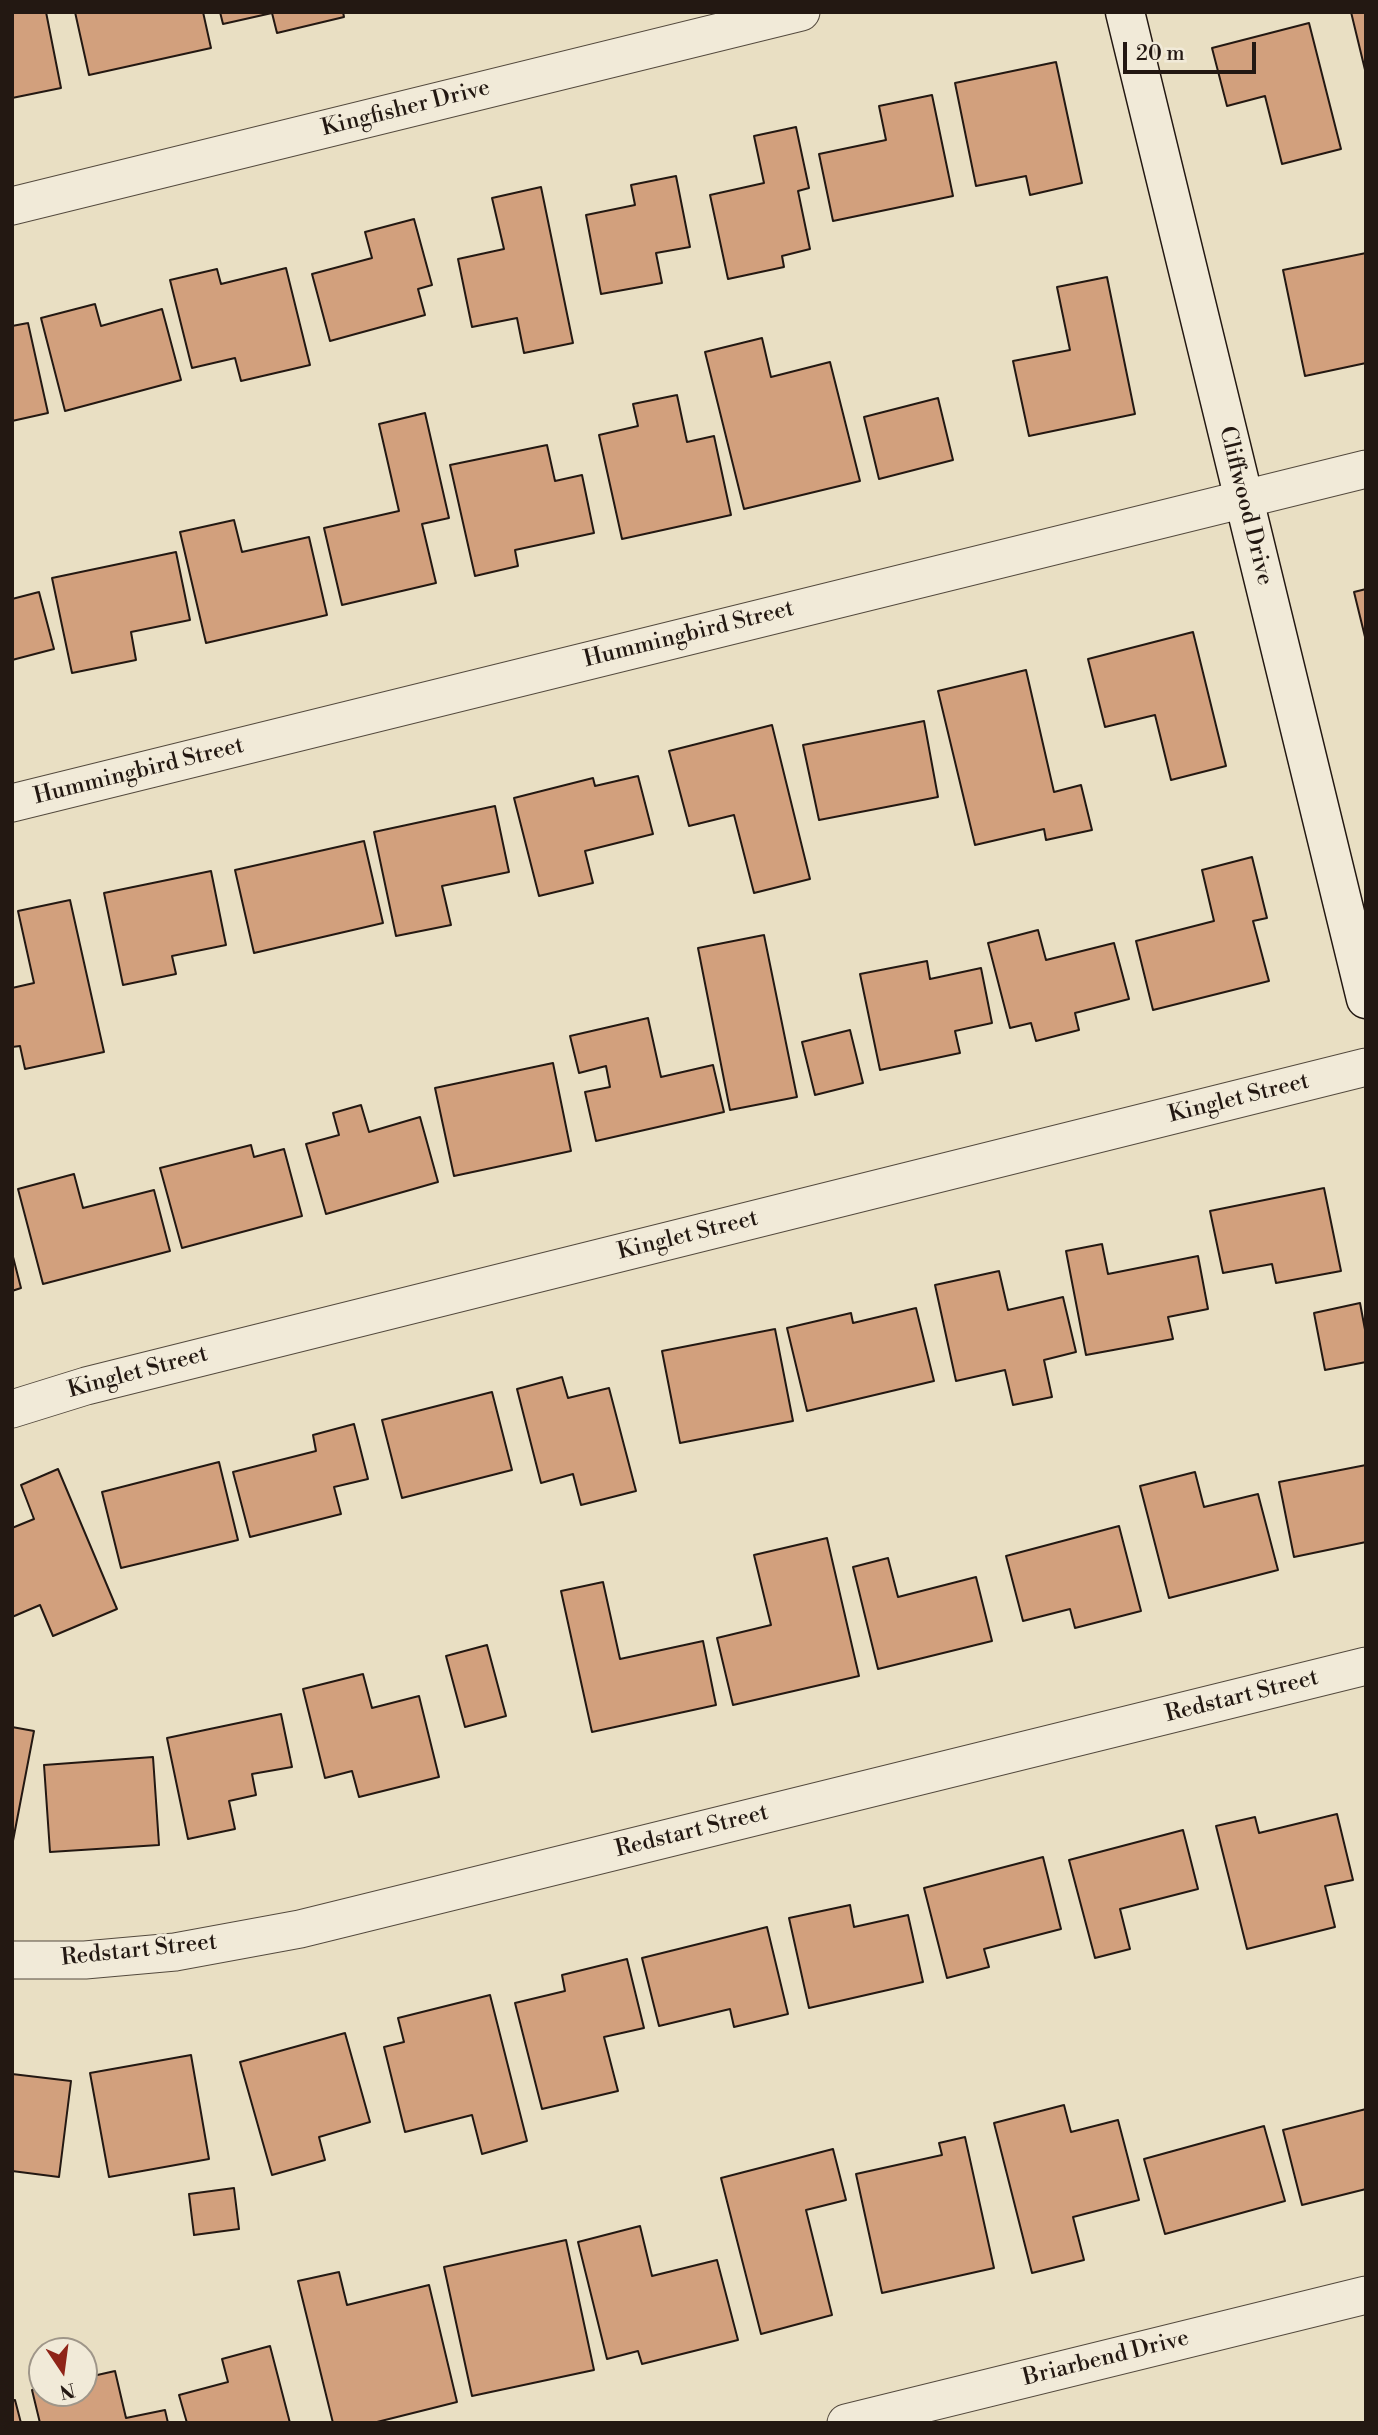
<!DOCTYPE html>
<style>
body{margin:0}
#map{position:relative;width:1378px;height:2435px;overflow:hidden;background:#e9dfc3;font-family:"Libre Bodoni",serif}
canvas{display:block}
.frame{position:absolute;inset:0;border:14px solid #231812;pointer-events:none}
.north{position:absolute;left:28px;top:2337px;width:70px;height:70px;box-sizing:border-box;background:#f1ead8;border:2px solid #9f9689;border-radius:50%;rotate:167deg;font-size:19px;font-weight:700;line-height:28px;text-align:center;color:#231812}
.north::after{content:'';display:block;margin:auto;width:24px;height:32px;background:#8f2418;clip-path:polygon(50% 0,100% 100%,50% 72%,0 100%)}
.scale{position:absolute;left:1123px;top:42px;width:133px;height:32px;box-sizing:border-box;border:4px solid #231812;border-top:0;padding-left:9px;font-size:21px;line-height:24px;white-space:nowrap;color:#231812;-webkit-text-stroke:5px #f1ead8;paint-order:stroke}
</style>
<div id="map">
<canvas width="1378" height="2435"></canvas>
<div class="frame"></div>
<div class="north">N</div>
<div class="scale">20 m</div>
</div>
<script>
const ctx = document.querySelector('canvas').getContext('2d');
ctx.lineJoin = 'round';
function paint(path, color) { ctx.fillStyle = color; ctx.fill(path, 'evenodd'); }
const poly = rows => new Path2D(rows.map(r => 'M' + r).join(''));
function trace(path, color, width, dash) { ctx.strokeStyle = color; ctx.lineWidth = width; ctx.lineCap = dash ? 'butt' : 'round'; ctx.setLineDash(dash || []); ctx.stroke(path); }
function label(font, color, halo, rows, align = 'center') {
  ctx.font = font + ' "Libre Bodoni",serif'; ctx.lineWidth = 6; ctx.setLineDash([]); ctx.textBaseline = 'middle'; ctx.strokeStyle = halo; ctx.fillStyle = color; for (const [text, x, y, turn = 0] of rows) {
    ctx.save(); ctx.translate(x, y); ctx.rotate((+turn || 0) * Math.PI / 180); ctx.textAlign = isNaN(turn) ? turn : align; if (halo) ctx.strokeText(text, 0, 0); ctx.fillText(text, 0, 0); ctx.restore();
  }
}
const building = poly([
 [12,12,46,12,61,88,12,98,12,12],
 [75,12,203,12,211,48,89,75,75,12],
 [220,12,343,12,344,17,277,33,272,13,223,24,220,12],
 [1351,12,1366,12,1366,74,1351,12],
 [1309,23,1341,149,1282,164,1265,96,1227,106,1212,48,1309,23],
 [1056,62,1082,183,1030,195,1026,176,976,186,955,83,1056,62],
 [932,95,953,196,833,221,819,154,886,140,879,106,932,95],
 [796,127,809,188,798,191,810,249,782,256,784,267,728,279,710,195,764,183,754,136,796,127],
 [676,176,690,247,656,253,662,283,601,294,586,215,635,205,631,185,676,176],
 [541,187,573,343,524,353,517,318,472,327,458,259,504,249,492,198,541,187],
 [414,219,432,285,418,289,425,315,330,341,312,274,372,258,365,232,414,219],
 [1366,253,1366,363,1305,376,1283,270,1366,253],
 [286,268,310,365,241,381,235,358,192,368,170,280,217,269,221,284,286,268],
 [1107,277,1135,414,1029,436,1013,361,1070,350,1057,287,1107,277],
 [95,304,101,326,162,309,181,380,65,411,41,318,95,304],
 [28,323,48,413,12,421,12,326,28,323],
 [762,338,771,377,830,362,860,481,744,509,705,352,762,338],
 [677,395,687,442,714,436,731,515,622,539,599,435,638,426,633,404,677,395],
 [938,398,953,460,879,479,864,417,938,398],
 [425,413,449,518,422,524,436,583,342,605,324,528,399,511,379,424,425,413],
 [547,445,555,481,582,475,594,533,515,550,518,566,475,576,450,465,547,445],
 [234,520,242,552,309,537,327,615,206,643,180,532,234,520],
 [176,552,190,620,131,632,136,660,72,673,52,578,176,552],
 [1366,589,1366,641,1354,592,1366,589],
 [39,592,54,649,12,660,12,599,39,592],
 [1193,632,1226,766,1171,780,1155,715,1105,727,1088,659,1193,632],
 [1026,670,1054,792,1081,785,1092,830,1046,840,1044,829,975,845,938,691,1026,670],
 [924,721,938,797,819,820,803,745,924,721],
 [772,725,810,879,754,893,734,815,689,826,669,751,772,725],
 [638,776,653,834,585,851,593,883,539,896,514,798,593,778,595,786,638,776],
 [495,806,509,872,442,886,451,925,396,936,374,832,495,806],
 [364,841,383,923,254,953,235,870,364,841],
 [1252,857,1267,918,1253,921,1269,981,1153,1010,1136,941,1214,921,1202,870,1252,857],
 [211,871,226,945,172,956,176,974,123,985,104,893,211,871],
 [70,900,104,1052,25,1069,20,1046,12,1047,12,988,34,983,18,911,70,900],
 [1038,930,1046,960,1114,943,1129,999,1075,1013,1079,1030,1036,1041,1031,1023,1010,1028,988,943,1038,930],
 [764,935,797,1097,730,1110,698,948,764,935],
 [927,961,930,979,981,968,992,1023,955,1031,960,1053,880,1070,860,974,927,961],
 [648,1018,661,1077,713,1065,724,1112,596,1141,585,1092,610,1087,606,1066,579,1073,570,1036,648,1018],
 [850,1030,863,1083,815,1095,802,1042,850,1030],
 [553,1063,571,1151,454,1176,435,1088,553,1063],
 [361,1105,369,1132,420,1117,438,1182,326,1214,306,1144,339,1135,333,1113,361,1105],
 [251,1145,254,1157,284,1149,302,1216,182,1248,160,1168,251,1145],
 [74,1174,83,1208,154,1190,170,1251,43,1284,18,1189,74,1174],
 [1324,1188,1341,1271,1276,1283,1272,1264,1223,1273,1210,1211,1324,1188],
 [1102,1244,1108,1274,1198,1256,1208,1309,1168,1317,1173,1339,1086,1355,1066,1251,1102,1244],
 [12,1253,21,1288,12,1291,12,1253],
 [999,1271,1008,1310,1063,1297,1076,1352,1044,1360,1052,1397,1013,1405,1005,1370,956,1381,935,1285,999,1271],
 [1360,1303,1366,1335,1366,1362,1325,1370,1314,1313,1360,1303],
 [916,1308,934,1381,807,1411,787,1328,851,1313,853,1323,916,1308],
 [775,1329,793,1421,680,1443,662,1351,775,1329],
 [562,1377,568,1398,609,1388,636,1491,581,1505,573,1474,541,1483,517,1389,562,1377],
 [492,1392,512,1470,402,1498,382,1420,492,1392],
 [354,1424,368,1479,334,1487,341,1514,250,1537,233,1472,316,1451,313,1435,354,1424],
 [219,1462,238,1540,121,1568,102,1492,219,1462],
 [1366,1465,1366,1542,1294,1557,1279,1482,1366,1465],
 [58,1469,117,1609,53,1636,40,1605,12,1617,12,1528,34,1519,21,1485,58,1469],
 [1195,1472,1204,1507,1258,1494,1278,1570,1169,1598,1140,1486,1195,1472],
 [1119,1526,1141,1611,1075,1628,1070,1609,1023,1621,1006,1556,1119,1526],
 [827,1538,859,1676,733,1705,717,1638,771,1625,754,1555,827,1538],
 [888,1558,898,1597,976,1577,992,1641,878,1669,853,1567,888,1558],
 [603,1582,620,1659,703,1641,716,1705,592,1732,561,1591,603,1582],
 [487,1645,506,1716,465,1727,446,1656,487,1645],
 [363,1674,372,1708,419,1696,439,1777,359,1797,352,1771,325,1778,303,1689,363,1674],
 [281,1714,292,1767,252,1774,256,1795,229,1801,235,1829,188,1839,167,1738,281,1714],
 [12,1727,34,1731,12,1846,12,1727],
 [153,1757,159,1845,50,1852,44,1765,153,1757],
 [1337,1814,1353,1880,1325,1886,1335,1927,1247,1949,1216,1826,1255,1817,1259,1833,1337,1814],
 [1183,1830,1198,1889,1120,1909,1130,1949,1095,1958,1069,1860,1183,1830],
 [1043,1857,1061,1929,984,1949,989,1967,947,1978,924,1888,1043,1857],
 [850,1905,854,1927,908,1915,923,1982,809,2008,789,1918,850,1905],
 [767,1927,788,2014,734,2027,730,2009,659,2026,642,1958,767,1927],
 [627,1959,644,2028,604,2037,618,2091,542,2109,515,2003,565,1991,562,1975,627,1959],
 [490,1995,527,2141,482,2154,472,2115,405,2132,384,2047,404,2042,398,2018,490,1995],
 [345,2033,370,2122,319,2137,325,2160,272,2175,240,2062,345,2033],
 [191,2055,209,2159,109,2177,90,2073,191,2055],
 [12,2074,71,2081,59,2177,12,2171,12,2074],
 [1064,2105,1071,2132,1118,2120,1139,2200,1073,2217,1084,2260,1032,2273,994,2123,1064,2105],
 [1366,2109,1366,2189,1302,2205,1283,2130,1366,2109],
 [1264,2126,1285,2201,1165,2234,1144,2159,1264,2126],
 [965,2137,994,2268,882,2293,856,2174,942,2155,939,2143,965,2137],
 [833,2149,846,2200,806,2210,832,2315,761,2334,721,2178,833,2149],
 [234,2188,239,2229,194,2235,189,2194,234,2188],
 [640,2226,652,2276,717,2260,738,2340,642,2364,638,2351,607,2359,578,2242,640,2226],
 [566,2240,594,2370,472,2396,444,2267,566,2240],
 [339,2272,347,2305,429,2285,457,2402,373,2423,333,2423,298,2281,339,2272],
 [270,2346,290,2423,187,2423,179,2395,228,2382,222,2359,270,2346],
 [115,2371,126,2418,165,2410,168,2423,40,2423,32,2390,42,2388,42,2393,84,2393,84,2378,115,2371],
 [15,2400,21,2423,12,2423,12,2401,15,2400]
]);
const street = poly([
 [12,206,801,12],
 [12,803,1366,469],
 [12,1409,86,1386,1366,1067],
 [12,1960,85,1960,175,1952,300,1929,1366,1666],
 [846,2423,1366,2295]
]);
const secondary = poly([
 [1125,12,1366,999]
]);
const streetNames = [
 ["Kingfisher Drive",406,109,-14],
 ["Cliffwood Drive",1245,506,76],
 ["Hummingbird Street",689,635,-14],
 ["Hummingbird Street",139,772,-14],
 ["Kinglet Street",1239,1099,-14],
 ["Kinglet Street",688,1236,-14],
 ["Kinglet Street",138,1373,-15],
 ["Redstart Street",1242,1697,-14],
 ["Redstart Street",692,1832,-14],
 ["Redstart Street",139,1951,-6],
 ["Briarbend Drive",1106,2359,-14]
];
paint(building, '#d2a07d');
trace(building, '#231812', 2);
trace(street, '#544a3e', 39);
trace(secondary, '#231812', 41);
trace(street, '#f1ead8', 37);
trace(secondary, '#f1ead8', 38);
label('23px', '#231812', '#f1ead8', streetNames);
</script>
